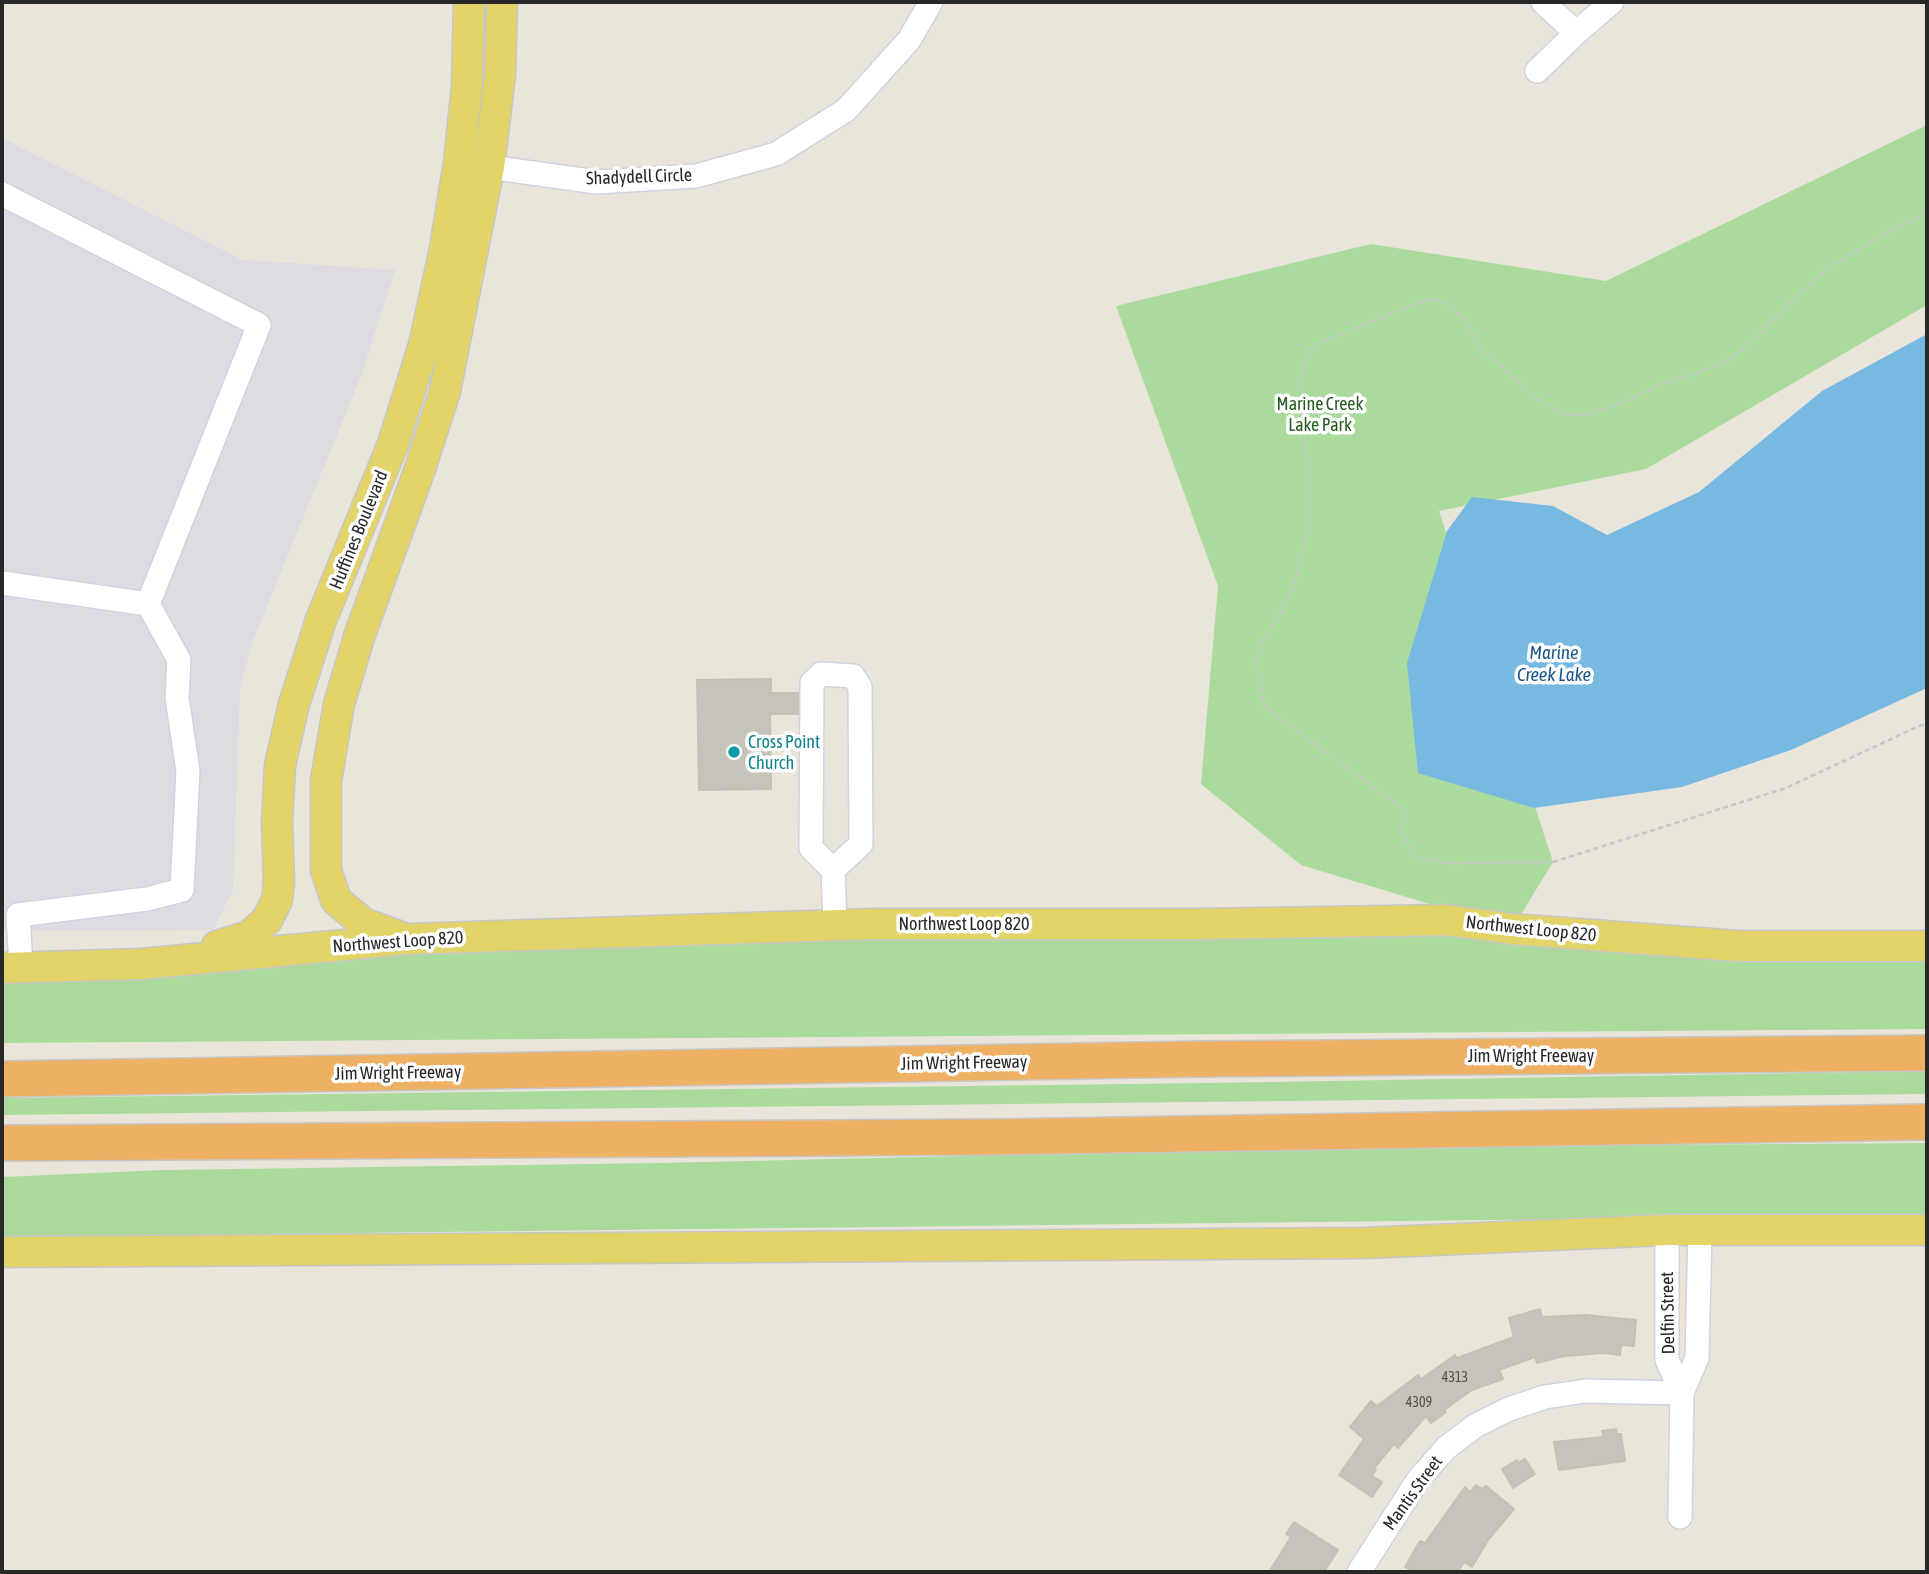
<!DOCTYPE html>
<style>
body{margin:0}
#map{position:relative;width:1929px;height:1574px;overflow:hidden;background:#e9e5db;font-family:"Asap Condensed",sans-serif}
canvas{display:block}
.frame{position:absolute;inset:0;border:4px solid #282828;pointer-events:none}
</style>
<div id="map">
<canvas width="1929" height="1574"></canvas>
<div class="frame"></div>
</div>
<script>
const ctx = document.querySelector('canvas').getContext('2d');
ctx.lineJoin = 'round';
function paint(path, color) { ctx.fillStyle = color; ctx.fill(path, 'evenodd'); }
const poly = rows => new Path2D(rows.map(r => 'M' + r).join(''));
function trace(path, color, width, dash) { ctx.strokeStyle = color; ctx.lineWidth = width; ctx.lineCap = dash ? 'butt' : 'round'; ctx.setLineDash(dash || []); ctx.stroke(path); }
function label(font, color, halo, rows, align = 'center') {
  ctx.font = font + ' "Asap Condensed",sans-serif'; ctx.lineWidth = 7; ctx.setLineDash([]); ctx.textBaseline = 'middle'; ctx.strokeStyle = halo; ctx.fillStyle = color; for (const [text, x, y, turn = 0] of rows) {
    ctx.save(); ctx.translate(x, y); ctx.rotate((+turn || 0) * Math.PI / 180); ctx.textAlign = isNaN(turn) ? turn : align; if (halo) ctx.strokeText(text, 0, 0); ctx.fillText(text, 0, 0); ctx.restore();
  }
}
const industrial = poly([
 [2,138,243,260,395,270,361,376,253,640,240,687,233,890,213,930,2,931]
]);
const green = poly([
 [1927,125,1927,305,1646,469,1439,511,1553,862,1512,929,1301,865,1201,784,1218,586,1116,306,1371,244,1606,281],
 [1436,933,1927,957,1927,1029,2,1043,2,978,201,975,522,943,853,937],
 [1927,1071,1927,1094,2,1115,2,1098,1209,1083],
 [1927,1143,1927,1215,2,1237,2,1177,164,1170,660,1163,1355,1147]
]);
const water = poly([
 [1927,334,1927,688,1791,750,1682,787,1534,808,1418,773,1407,663,1447,531,1472,497,1553,506,1607,535,1699,492,1822,391]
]);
const building = poly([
 [771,679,771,693,798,693,798,714,770,714,771,789,699,790,697,680,771,679],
 [1540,1309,1542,1317,1586,1315,1636,1320,1634,1346,1621,1345,1620,1355,1604,1353,1564,1356,1537,1363,1535,1357,1499,1370,1503,1379,1472,1390,1444,1410,1446,1412,1431,1423,1426,1416,1398,1448,1394,1444,1374,1468,1376,1470,1372,1476,1382,1482,1372,1497,1339,1475,1364,1439,1350,1427,1371,1401,1377,1406,1418,1375,1421,1379,1455,1355,1457,1358,1514,1337,1509,1318,1540,1309],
 [1616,1429,1617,1434,1621,1434,1625,1461,1559,1470,1554,1442,1603,1437,1602,1431,1616,1429],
 [1525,1459,1535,1474,1513,1488,1502,1469,1517,1460,1518,1463,1525,1459],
 [1476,1485,1482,1489,1486,1486,1514,1509,1488,1540,1472,1567,1464,1562,1458,1572,1416,1572,1405,1567,1420,1541,1425,1543,1465,1487,1470,1492,1476,1485],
 [1294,1522,1338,1550,1324,1572,1269,1572,1291,1537,1286,1534,1294,1522]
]);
const path = poly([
 [1927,213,1880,236,1825,270,1744,348,1728,360,1709,369,1662,384,1621,403,1588,414,1572,415,1559,412,1535,398,1477,344,1465,320,1443,301,1432,299,1415,304,1321,343,1311,349,1305,357,1300,388,1308,472,1308,531,1293,591,1262,642,1256,663,1265,707,1404,810,1401,831,1415,858,1448,863,1553,862,1786,788,1919,726,1927,724]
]);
const minor = poly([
 [1543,2,1576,33,1612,2],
 [1537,71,1576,33],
 [489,167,597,182,696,176,776,154,846,110,909,40,931,2],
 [2,194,259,325,148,604,2,583],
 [833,870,861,844,860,687,853,676,821,674,812,683,811,848,833,870,835,926],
 [21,967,18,915,147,899,182,890,188,771,177,698,179,660,148,604],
 [1667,1230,1667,1360,1682,1393],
 [1680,1517,1682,1393,1697,1358,1700,1230],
 [1359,1572,1418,1480,1446,1448,1475,1426,1509,1409,1545,1397,1585,1391,1682,1393]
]);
const major = poly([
 [401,937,363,923,336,900,326,870,326,781,339,704,360,634,420,469,445,391,489,167,500,75,502,2],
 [217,946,249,936,267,920,277,900,279,882,277,823,280,765,294,704,321,620,393,444,424,345,444,254,459,163,467,86,469,2],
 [2,968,141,964,408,939,872,924,1198,924,1447,920,1512,929,1738,946,1927,946],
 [2,1252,1364,1243,1667,1230,1927,1230]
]);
const highway = poly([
 [2,1079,1199,1059,1927,1053],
 [2,1143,992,1137,1927,1122]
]);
const markers = [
 [734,752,7,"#0f9aa8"]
];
const numberNames = [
 ["4313",1455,1378],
 ["4309",1419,1403]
];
const streetNames = [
 ["Shadydell Circle",639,177,-2],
 ["Huffines Boulevard",359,530,-68],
 ["Northwest Loop 820",964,924],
 ["Northwest Loop 820",1531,929,6],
 ["Northwest Loop 820",398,942,-4],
 ["Jim Wright Freeway",1531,1056],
 ["Jim Wright Freeway",964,1063,-1],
 ["Jim Wright Freeway",398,1073,-1],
 ["Delfin Street",1668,1313,-91],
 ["Mantis Street",1413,1493,-54]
];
const parkNames = [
 ["Marine Creek",1320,404],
 ["Lake Park",1320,425]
];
const cultureNames = [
 ["Cross Point",748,742],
 ["Church",748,763]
];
const waterNames = [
 ["Marine",1554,653],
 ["Creek Lake",1554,675]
];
paint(industrial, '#dedbe2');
paint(green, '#aadb9d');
paint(water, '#78b9e2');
paint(building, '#c5c3ba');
trace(building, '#c4c1b5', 2);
trace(minor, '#d1d2e0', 26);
trace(major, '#c7c7c7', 33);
trace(highway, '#c7c7c7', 38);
trace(path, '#c7c7c7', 2.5, [5, 3.5]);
trace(minor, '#fff', 23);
trace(major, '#e2d468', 30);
trace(highway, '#eeb062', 35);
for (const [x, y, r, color] of markers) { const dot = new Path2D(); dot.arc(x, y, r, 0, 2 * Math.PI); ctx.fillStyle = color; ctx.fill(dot); trace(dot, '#fff', 2.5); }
label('14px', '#4f4f4c', null, numberNames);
label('18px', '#282828', '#fff', streetNames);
label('18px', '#255d20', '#fff', parkNames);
label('18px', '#0d838f', '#fff', cultureNames, 'left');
label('italic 19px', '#1a568b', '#fff', waterNames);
</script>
